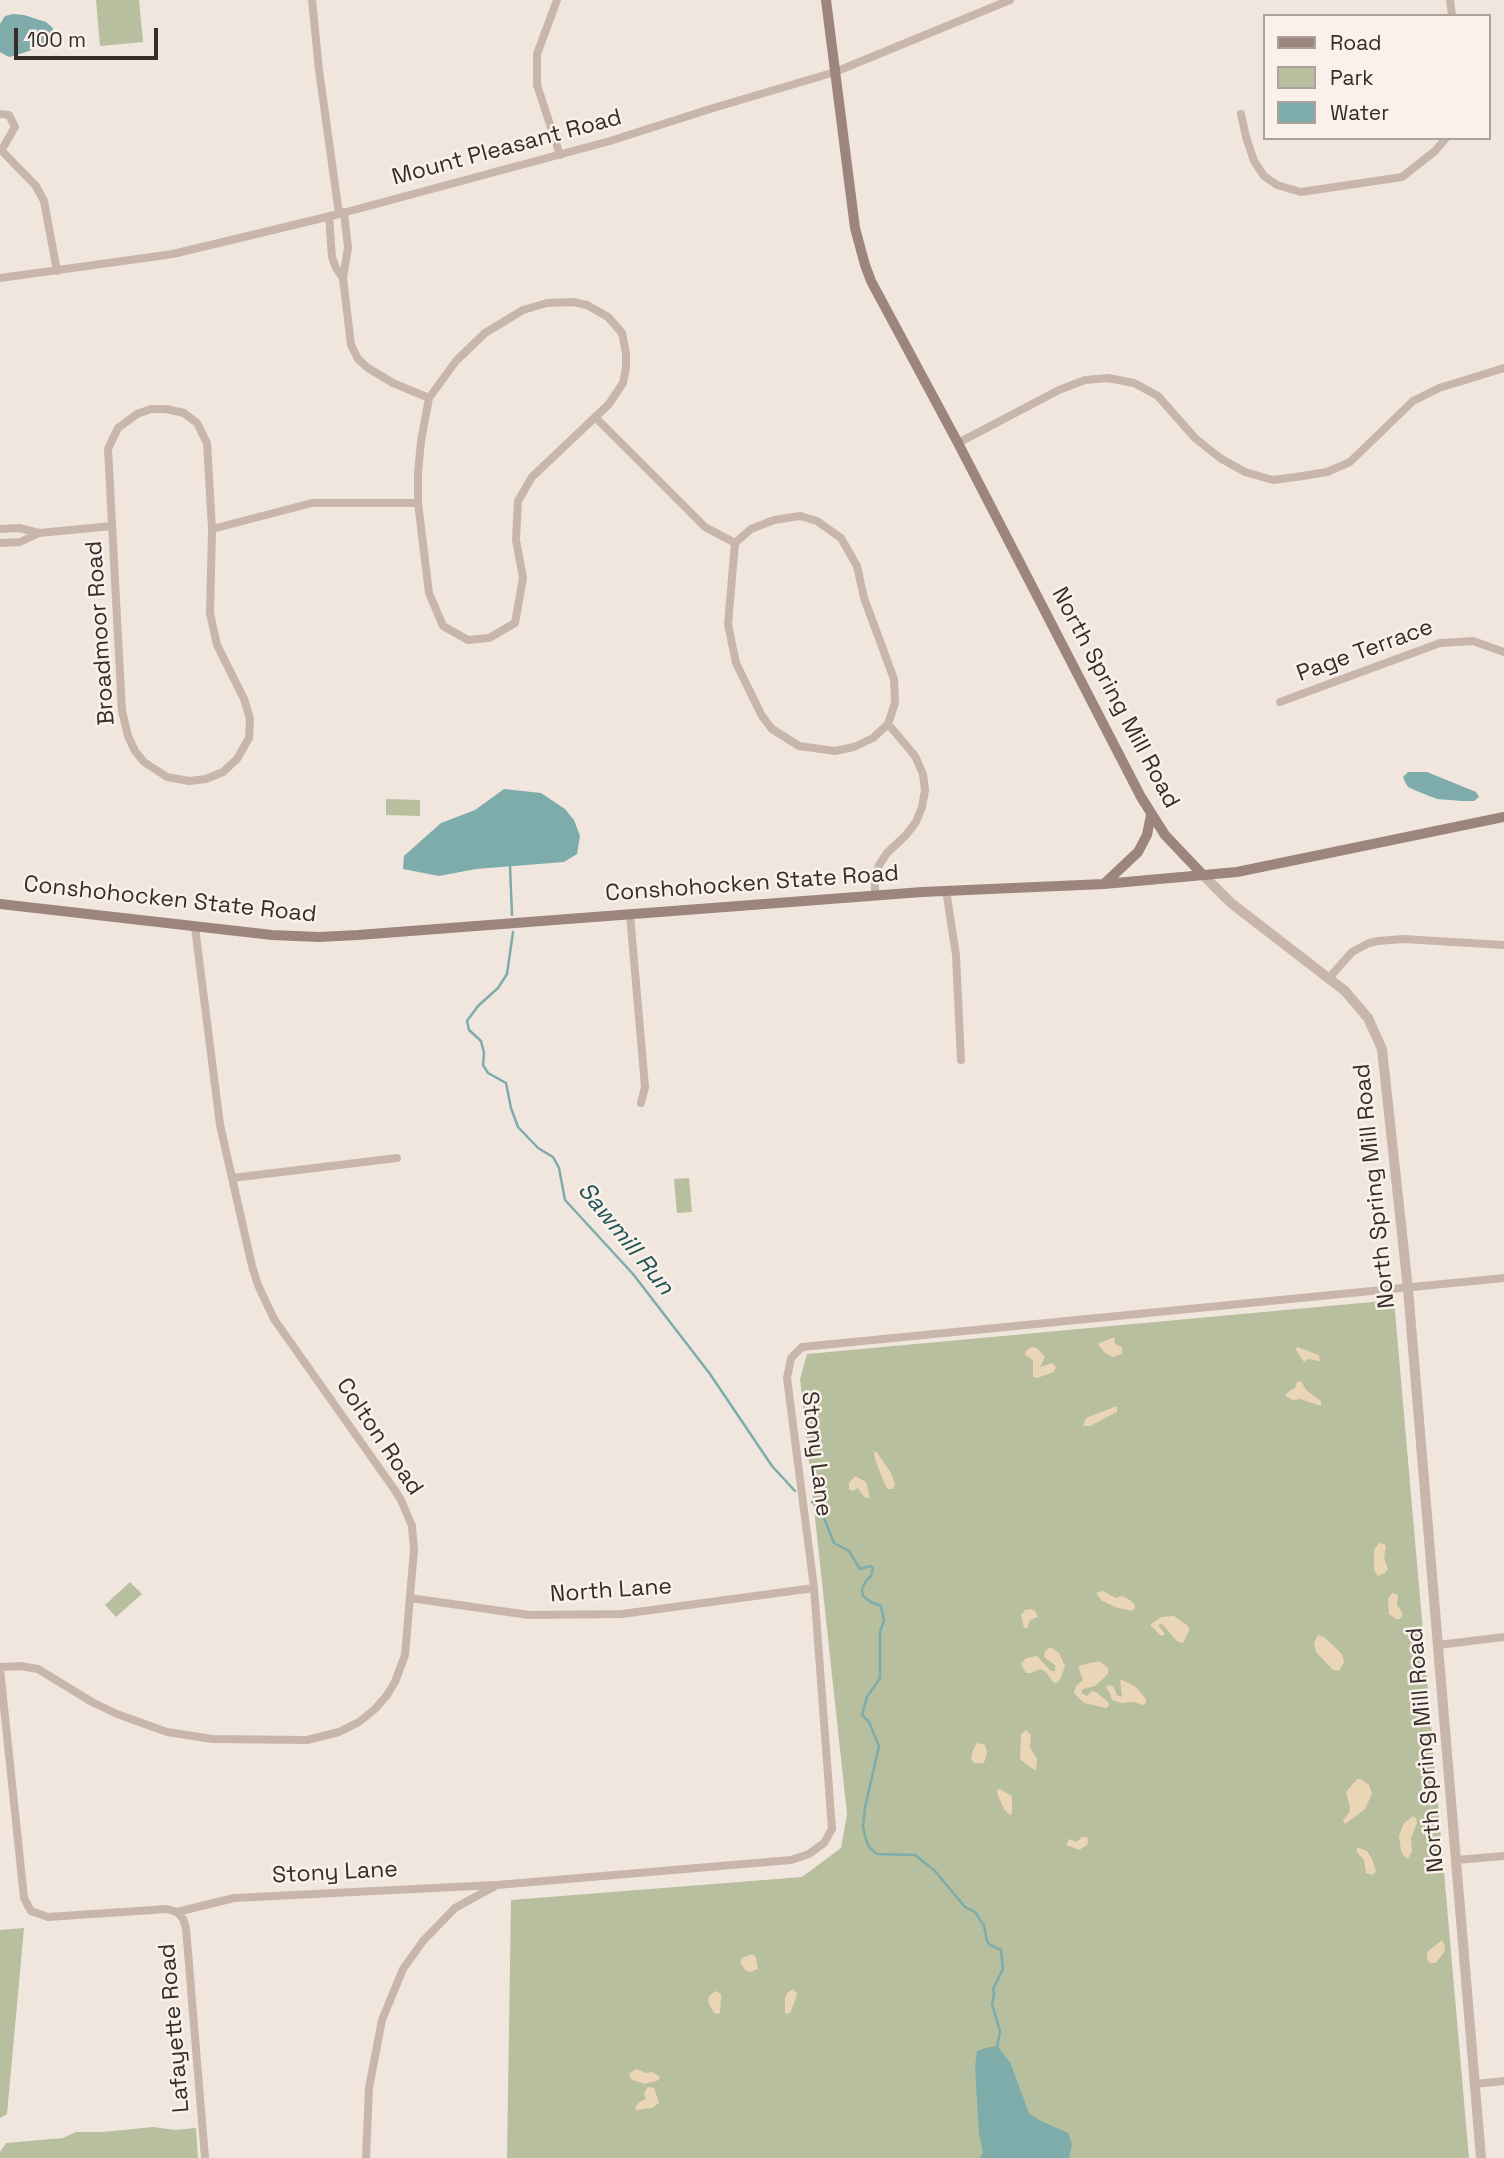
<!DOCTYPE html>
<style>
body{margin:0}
#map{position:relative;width:1504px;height:2158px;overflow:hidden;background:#f1e6de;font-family:"Space Grotesk",sans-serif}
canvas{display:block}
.legend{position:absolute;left:1263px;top:14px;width:228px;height:126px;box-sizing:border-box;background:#f9f1ea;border:2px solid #aba29d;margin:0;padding:9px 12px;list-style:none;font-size:21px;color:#362c29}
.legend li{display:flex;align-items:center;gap:14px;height:35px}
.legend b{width:35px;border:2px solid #aba29d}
.scale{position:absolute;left:14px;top:28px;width:144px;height:32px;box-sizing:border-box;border:4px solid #362c29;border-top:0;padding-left:9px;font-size:21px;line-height:24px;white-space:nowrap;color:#362c29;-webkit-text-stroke:5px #f9f1ea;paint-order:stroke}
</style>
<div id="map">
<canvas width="1504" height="2158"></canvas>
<ul class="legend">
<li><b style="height:9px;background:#9c857c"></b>Road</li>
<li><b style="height:19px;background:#b7bf9e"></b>Park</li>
<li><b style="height:19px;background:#7eacab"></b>Water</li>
</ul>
<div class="scale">100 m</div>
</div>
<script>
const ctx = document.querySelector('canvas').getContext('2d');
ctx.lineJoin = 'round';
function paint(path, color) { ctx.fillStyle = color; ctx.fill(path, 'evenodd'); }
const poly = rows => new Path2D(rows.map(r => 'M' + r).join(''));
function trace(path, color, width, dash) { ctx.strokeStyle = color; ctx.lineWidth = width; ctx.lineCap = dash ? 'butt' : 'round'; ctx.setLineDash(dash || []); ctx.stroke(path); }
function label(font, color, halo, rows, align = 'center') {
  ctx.font = font + ' "Space Grotesk",sans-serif'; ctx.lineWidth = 5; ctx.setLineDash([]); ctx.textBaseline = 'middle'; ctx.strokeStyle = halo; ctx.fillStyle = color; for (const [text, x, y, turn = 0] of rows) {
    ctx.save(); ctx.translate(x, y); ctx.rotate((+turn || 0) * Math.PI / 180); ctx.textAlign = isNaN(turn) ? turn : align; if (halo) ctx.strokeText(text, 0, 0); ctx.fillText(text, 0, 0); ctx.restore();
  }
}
const green = poly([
 [96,0,139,0,143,42,100,46],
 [386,799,420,800,420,816,386,815],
 [689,1178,692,1212,677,1213,674,1179],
 [1394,1300,1469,2158,507,2158,511,1900,802,1877,841,1848,847,1814,800,1379,807,1354],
 [130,1582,142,1594,116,1617,105,1605],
 [24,1928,7,2114,0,2118,0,1930],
 [153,2127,175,2130,196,2128,198,2158,0,2158,0,2152,6,2143,63,2138,76,2132,103,2132]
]);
const sand = poly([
 [1114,1337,1115,1344,1122,1347,1122,1354,1113,1357,1105,1353,1098,1344],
 [1031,1347,1037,1348,1045,1357,1040,1367,1052,1363,1056,1367,1054,1372,1037,1378,1033,1377,1033,1360,1025,1355,1026,1351],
 [1297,1347,1319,1355,1320,1361,1308,1359,1304,1362,1296,1350],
 [1301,1381,1306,1390,1321,1401,1321,1406,1300,1399,1293,1400,1285,1396,1288,1392,1295,1388,1297,1382],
 [1114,1407,1117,1407,1117,1412,1090,1426,1083,1426,1086,1418],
 [876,1451,891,1473,895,1484,893,1489,888,1489,885,1485,875,1459,874,1453],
 [855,1476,866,1482,870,1498,864,1497,858,1488,853,1491,849,1490,849,1483],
 [1379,1543,1384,1544,1386,1546,1384,1558,1388,1569,1385,1573,1378,1576,1374,1570,1374,1550],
 [1103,1591,1116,1598,1122,1596,1130,1600,1135,1605,1135,1609,1131,1611,1115,1607,1101,1600,1096,1593],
 [1392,1593,1398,1595,1397,1605,1403,1614,1400,1619,1396,1619,1389,1614,1388,1599],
 [1031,1609,1035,1611,1038,1617,1030,1620,1027,1628,1024,1628,1021,1615,1025,1610],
 [1174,1616,1188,1626,1189,1631,1183,1643,1177,1641,1162,1624,1158,1625,1165,1634,1161,1636,1150,1625,1161,1617],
 [1318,1635,1324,1637,1342,1654,1344,1662,1339,1671,1333,1670,1316,1652,1314,1643],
 [1050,1647,1059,1653,1065,1666,1061,1678,1057,1683,1053,1682,1046,1672,1040,1669,1032,1673,1026,1673,1021,1664,1026,1658,1037,1656,1051,1671,1055,1671,1055,1665,1044,1657,1045,1651],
 [1099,1661,1108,1668,1108,1674,1095,1686,1083,1689,1081,1693,1087,1696,1092,1691,1096,1692,1108,1702,1109,1706,1106,1708,1084,1703,1074,1693,1076,1686,1083,1680,1078,1666],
 [1120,1679,1136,1687,1146,1699,1146,1703,1143,1705,1134,1702,1122,1703,1112,1700,1110,1693,1106,1688,1108,1685,1113,1686,1117,1695,1122,1697],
 [1026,1730,1031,1735,1030,1747,1037,1759,1036,1770,1031,1768,1020,1759,1021,1734],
 [977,1743,985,1745,987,1752,984,1763,974,1763,971,1759,973,1750],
 [1357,1779,1361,1779,1369,1785,1372,1794,1365,1809,1345,1824,1343,1820,1349,1813,1350,1807,1346,1792],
 [1000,1789,1012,1796,1012,1813,1010,1815,1004,1809,998,1796,997,1790],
 [1413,1816,1416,1818,1417,1823,1411,1838,1412,1851,1408,1859,1405,1857,1401,1851,1399,1836,1404,1823],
 [1082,1837,1087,1837,1088,1841,1087,1845,1079,1850,1066,1845,1069,1839,1076,1842],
 [1357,1847,1367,1851,1372,1859,1376,1871,1373,1875,1366,1873,1364,1860,1357,1852],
 [1442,1940,1445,1946,1444,1952,1436,1963,1430,1963,1427,1960,1427,1952],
 [752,1954,756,1957,758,1969,750,1972,745,1970,740,1962,742,1958],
 [793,1989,797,1993,796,1998,790,2013,785,2014,785,1998,787,1993],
 [716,1991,721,1994,721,1999,720,2013,717,2014,714,2013,708,2002,709,1996],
 [636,2069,646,2073,652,2072,660,2077,659,2080,645,2084,632,2080,629,2074],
 [648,2087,654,2088,659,2103,652,2108,637,2110,635,2108,639,2102,646,2099,644,2093]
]);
const water = poly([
 [13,14,24,15,46,22,53,28,52,37,50,40,32,50,10,57,7,56,0,52,0,24,5,16],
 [1408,772,1427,772,1476,792,1479,797,1474,801,1462,801,1437,799,1419,792,1408,787,1405,782,1403,777],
 [504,789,541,793,565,809,574,820,580,836,577,854,564,862,476,869,439,876,403,869,404,856,441,823,475,810],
 [997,2046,1010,2062,1029,2113,1039,2120,1068,2133,1072,2144,1069,2158,980,2158,983,2152,979,2134,975,2067,977,2051,986,2048]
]);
const stream = poly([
 [510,866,512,915],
 [513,932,507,974,498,988,478,1006,467,1021,469,1030,481,1041,484,1053,483,1065,488,1073,506,1083,511,1108,518,1127,538,1148,553,1157,559,1168,565,1200,633,1274,710,1374,772,1466,795,1491],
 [812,1502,820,1508,834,1543,849,1551,860,1569,870,1566,873,1568,871,1576,866,1581,862,1589,863,1596,871,1602,881,1606,884,1620,880,1632,880,1678,867,1697,862,1715,869,1722,879,1746,865,1807,863,1827,866,1840,869,1847,877,1854,915,1855,935,1871,965,1907,975,1912,984,1926,987,1941,990,1945,1001,1950,1003,1969,993,1989,994,1994,992,2004,1000,2031,997,2047]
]);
const minor = poly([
 [312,0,319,70,339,214],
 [557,0,537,54,537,85,560,155],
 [1450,0,1452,16],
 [0,114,9,115,15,127,1,151],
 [1241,114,1246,137,1254,161,1264,176,1277,185,1301,192,1402,177,1435,151,1446,138],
 [0,149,36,186,44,201,57,271],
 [344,212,348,248,343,278,351,345,358,359,368,368,393,383,429,398],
 [329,216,332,257,336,268,343,278],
 [0,278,173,254,339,214,610,141,710,109,835,72,1010,0],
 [573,302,587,305,608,317,622,333,626,353,626,368,623,383,609,404,532,477,518,501,516,540,523,578,515,623,489,638,468,640,443,626,429,593,418,503,418,473,421,441,429,398,456,361,485,333,523,310,547,303,573,302],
 [151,409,166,409,184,413,197,423,207,443,212,529,210,613,217,645,244,699,250,719,249,738,237,759,223,772,206,779,189,781,167,777,144,762,135,751,128,736,122,711,108,449,118,428,137,414,151,409],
 [595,417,705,527,735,543],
 [958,443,1059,390,1085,380,1108,378,1134,383,1158,396,1195,438,1220,458,1245,472,1273,480,1296,477,1327,472,1350,462,1413,401,1439,388,1504,368],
 [800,516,817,521,841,538,857,566,864,598,894,679,895,703,888,724,873,738,854,747,835,751,799,746,772,729,762,716,736,663,728,624,735,543,751,529,774,520,800,516],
 [0,529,19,528,39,533,112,526],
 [212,529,312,503,418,503],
 [0,543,20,542,39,533],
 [1280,702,1440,643,1473,641,1504,652],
 [946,890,956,955,961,1060],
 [875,895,875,876,879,865,887,853,906,835,916,822,922,807,925,790,923,774,915,756,888,724],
 [630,914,645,1087,641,1103],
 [1329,978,1352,952,1369,943,1378,941,1403,939,1504,945],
 [232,1178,397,1158],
 [410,1598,529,1615,622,1614,814,1588],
 [1438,1645,1504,1637],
 [0,1667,20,1666,38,1669,92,1702,117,1714,167,1732,212,1739,307,1740,339,1732,359,1722,375,1709,387,1695,395,1682,405,1655,414,1550,412,1526,401,1500,394,1489,274,1319,258,1285,252,1266,220,1125,195,927],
 [0,1669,24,1898,31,1911,48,1917,167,1909,177,1912,183,1919,186,1928,205,2158],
 [1456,1860,1504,1856],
 [177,1912,234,1898,494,1885],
 [1475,2084,1504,2081],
 [366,2158,369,2088,382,2020,403,1969,423,1941,455,1908,497,1885,791,1860,809,1854,824,1843,832,1829,814,1588,787,1378,791,1358,802,1347,1504,1278]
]);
const tertiary = poly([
 [1203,875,1231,903,1345,991,1368,1018,1382,1049,1408,1289,1481,2158]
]);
const secondary = poly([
 [826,0,855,228,865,265,871,281,958,443,1141,797,1165,835,1203,875],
 [1104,884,1138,852,1147,835,1151,815],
 [0,904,272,935,319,937,358,935,922,892,1104,884,1237,872,1504,817]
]);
const streetNames = [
 ["Mount Pleasant Road",507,148,-15],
 ["Broadmoor Road",101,633,-94],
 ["Page Terrace",1365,651,-20],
 ["North Spring Mill Road",1115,698,62],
 ["Conshohocken State Road",752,884,-4],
 ["Conshohocken State Road",170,900,6],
 ["North Spring Mill Road",1375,1186,-96],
 ["Colton Road",379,1437,56],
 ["Stony Lane",816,1454,83],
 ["North Lane",611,1591,-4],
 ["North Spring Mill Road",1426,1750,-95],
 ["Stony Lane",335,1873,-3],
 ["Lafayette Road",175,2028,-95]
];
const waterNames = [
 ["Sawmill Run",625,1239,51]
];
paint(green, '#b7bf9e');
paint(sand, '#ead5b7');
paint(water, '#7eacab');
trace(stream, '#7eacab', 2.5);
trace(minor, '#c8b6aa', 8);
trace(tertiary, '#c8b6aa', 10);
trace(secondary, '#9c857c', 10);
label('23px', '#362c29', '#f9f1ea', streetNames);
label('italic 24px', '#215555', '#f9f1ea', waterNames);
</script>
